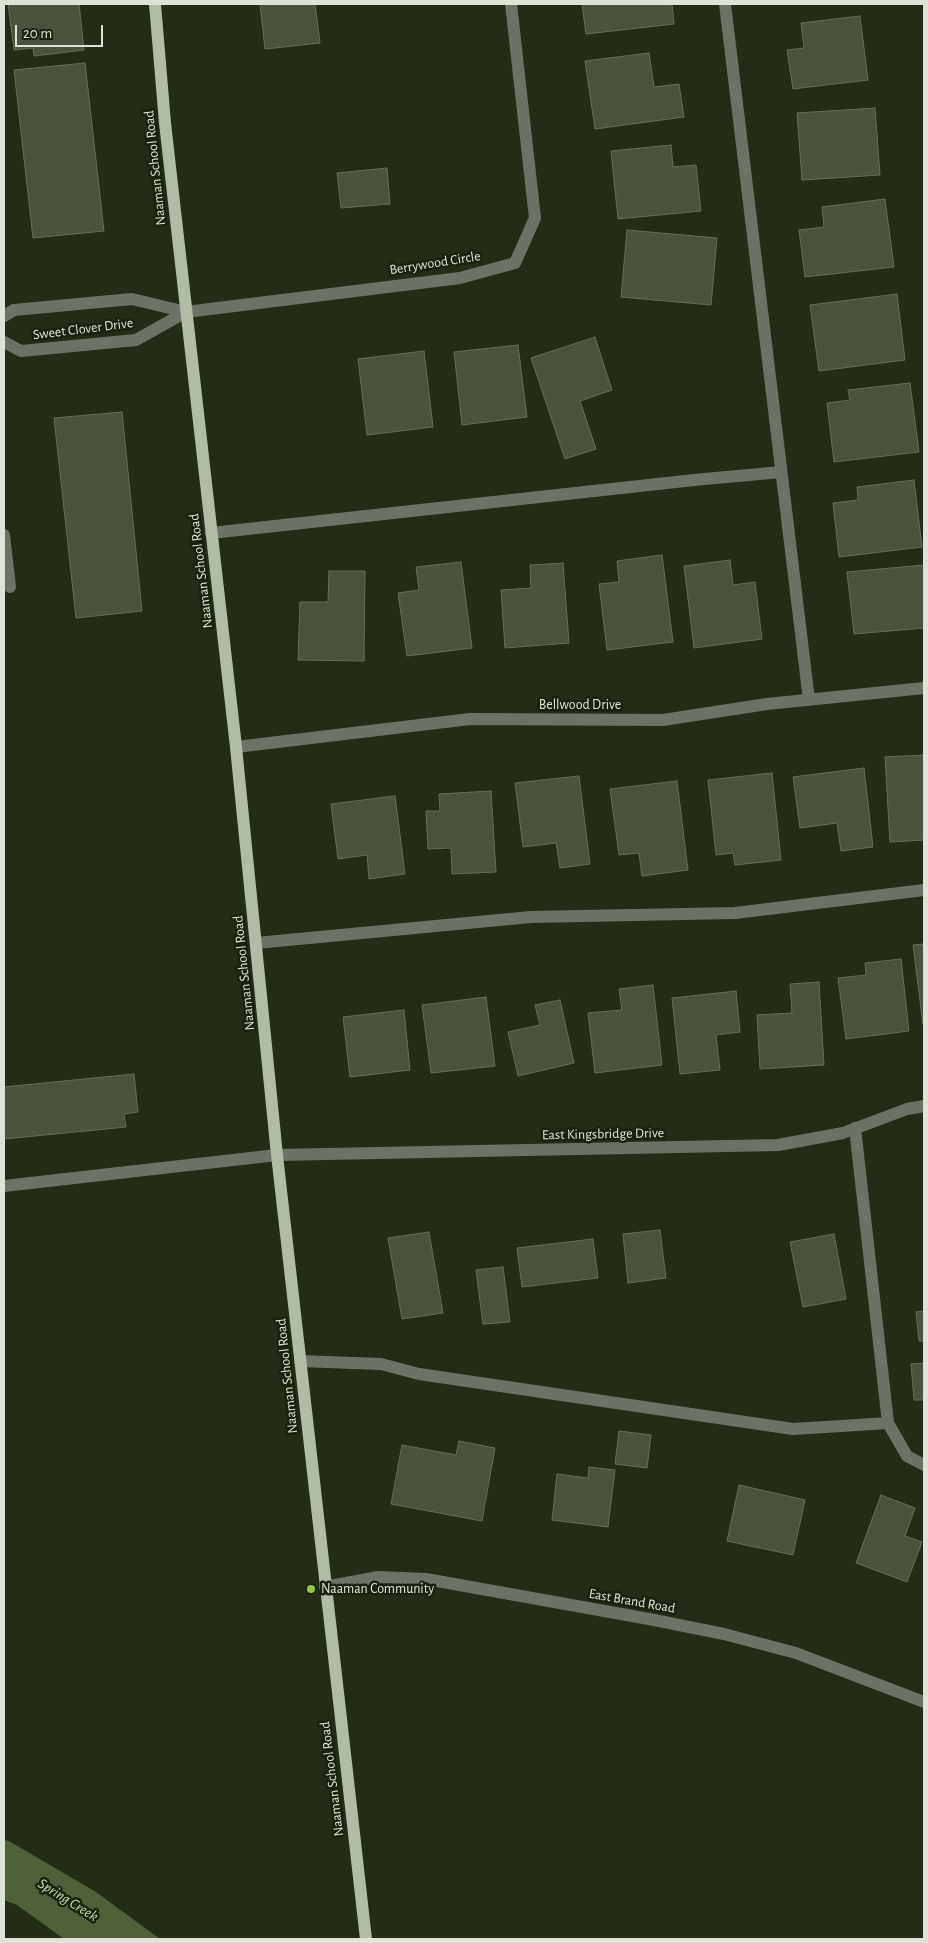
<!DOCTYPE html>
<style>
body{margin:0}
#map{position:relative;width:928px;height:1943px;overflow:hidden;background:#222c17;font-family:"Alegreya Sans",sans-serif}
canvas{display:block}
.frame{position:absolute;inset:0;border:5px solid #dde4d7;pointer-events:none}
.scale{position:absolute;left:15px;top:25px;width:88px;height:22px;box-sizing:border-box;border:2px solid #dde4d7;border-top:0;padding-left:6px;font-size:15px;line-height:18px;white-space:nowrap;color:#dde4d7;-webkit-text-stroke:4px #19220e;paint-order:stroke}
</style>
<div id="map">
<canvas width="928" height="1943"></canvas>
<div class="frame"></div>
<div class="scale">20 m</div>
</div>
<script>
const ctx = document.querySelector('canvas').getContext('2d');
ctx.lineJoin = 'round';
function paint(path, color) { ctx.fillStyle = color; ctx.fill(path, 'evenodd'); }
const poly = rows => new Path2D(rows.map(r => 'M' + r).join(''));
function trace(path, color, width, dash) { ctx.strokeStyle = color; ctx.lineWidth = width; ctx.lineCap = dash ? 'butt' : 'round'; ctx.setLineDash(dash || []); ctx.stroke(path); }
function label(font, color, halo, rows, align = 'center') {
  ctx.font = font + ' "Alegreya Sans",sans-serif'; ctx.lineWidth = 5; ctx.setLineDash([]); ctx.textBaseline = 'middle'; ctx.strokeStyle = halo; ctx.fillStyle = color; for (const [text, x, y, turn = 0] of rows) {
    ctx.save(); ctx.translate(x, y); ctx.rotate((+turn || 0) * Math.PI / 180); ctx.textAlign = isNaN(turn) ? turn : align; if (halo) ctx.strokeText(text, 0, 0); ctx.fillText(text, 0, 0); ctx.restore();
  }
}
const water = poly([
 [4,1840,9,1841,96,1892,160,1939,64,1939,17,1905,4,1900]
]);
const building = poly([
 [8,4,79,4,84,50,34,56,33,48,14,50,8,4],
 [260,4,315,4,320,43,265,49,260,4],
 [582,4,672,4,674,24,586,34,582,4],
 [860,16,868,80,793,89,787,50,804,48,801,23,860,16],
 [649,53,654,87,679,84,684,117,595,129,585,61,649,53],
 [85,63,104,231,33,238,14,70,85,63],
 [875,108,880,175,802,180,797,113,875,108],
 [671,145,673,167,696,165,701,211,618,219,611,151,671,145],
 [387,168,390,204,341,208,337,173,387,168],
 [885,199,894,267,805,277,799,230,824,227,822,207,885,199],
 [627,230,717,238,711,305,621,297,627,230],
 [897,294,905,360,819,371,810,305,897,294],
 [595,337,612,390,580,401,596,449,565,459,531,358,595,337],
 [518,345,527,417,462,425,454,352,518,345],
 [424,351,433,427,367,435,358,359,424,351],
 [910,383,919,452,834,462,827,403,850,400,848,390,910,383],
 [122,412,142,611,76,618,54,418,122,412],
 [914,480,922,547,839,557,833,503,858,500,857,487,914,480],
 [662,555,673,642,607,650,599,584,619,582,617,561,662,555],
 [730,560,733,585,755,582,762,639,694,648,684,566,730,560],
 [461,562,472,648,407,656,398,593,419,590,416,567,461,562],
 [563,563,569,643,505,648,501,590,531,588,530,565,563,563],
 [924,565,924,628,854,634,847,572,924,565],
 [329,571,365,571,364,661,298,660,300,602,328,602,329,571],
 [924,755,924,840,890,842,885,757,924,755],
 [864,768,873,847,841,851,837,823,800,828,793,777,864,768],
 [772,773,781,860,735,865,733,853,716,855,708,780,772,773],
 [579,776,590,864,560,868,556,843,523,847,515,783,579,776],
 [677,781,688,870,642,876,639,853,619,855,610,789,677,781],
 [491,791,496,872,452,874,451,848,428,849,426,811,440,811,439,794,491,791],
 [395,796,405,874,369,879,367,855,338,859,331,804,395,796],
 [924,944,924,1025,923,1025,913,945,924,944],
 [901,959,909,1031,846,1039,838,978,866,975,865,963,901,959],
 [819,982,824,1065,760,1069,757,1015,792,1013,790,984,819,982],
 [653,985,662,1065,595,1073,588,1013,622,1010,619,989,653,985],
 [736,991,740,1032,716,1035,720,1070,680,1074,672,998,736,991],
 [486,997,495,1066,431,1073,422,1005,486,997],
 [560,1000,574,1063,518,1076,508,1032,540,1025,535,1005,560,1000],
 [404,1010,410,1070,350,1077,343,1017,404,1010],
 [134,1074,138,1112,124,1114,126,1127,4,1139,4,1087,134,1074],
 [660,1230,666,1278,628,1283,623,1234,660,1230],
 [429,1232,443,1313,402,1319,388,1238,429,1232],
 [834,1234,846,1299,803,1307,790,1242,834,1234],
 [593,1239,598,1278,522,1287,517,1248,593,1239],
 [503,1267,510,1322,483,1324,476,1270,503,1267],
 [924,1311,924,1341,919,1341,916,1312,924,1311],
 [924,1363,924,1400,914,1400,911,1364,924,1363],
 [619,1431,651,1435,647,1468,615,1464,619,1431],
 [459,1441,495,1448,482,1521,391,1504,402,1445,456,1455,459,1441],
 [589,1467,615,1470,608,1527,552,1520,557,1474,588,1478,589,1467],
 [739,1485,805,1500,793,1555,727,1541,739,1485],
 [881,1495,915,1508,905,1536,922,1542,907,1582,856,1563,881,1495]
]);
const minor = poly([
 [725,4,809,700],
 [4,316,14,310,132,299,186,312,460,278,515,263,535,218,511,4],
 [4,342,21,351,136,340,186,312],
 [211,533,694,480,781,472],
 [4,535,10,587],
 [236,747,470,719,663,720,767,704,924,688],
 [256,943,531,917,735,913,924,890],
 [855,1128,888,1423,907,1456,924,1465],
 [4,1186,277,1155,778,1145,843,1133,907,1109,924,1106],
 [300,1361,381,1364,419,1374,793,1429,888,1423],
 [325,1587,378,1577,426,1579,649,1619,724,1634,796,1653,924,1702]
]);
const major = poly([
 [155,4,165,123,236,747,277,1155,366,1939]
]);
const markers = [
 [311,1589,5,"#94cc3c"]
];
const streetNames = [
 ["Naaman School Road",155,168,-96],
 ["Berrywood Circle",435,263,-9],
 ["Sweet Clover Drive",83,329,-7],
 ["Naaman School Road",201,571,-97],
 ["Bellwood Drive",580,705],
 ["Naaman School Road",244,973,-96],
 ["East Kingsbridge Drive",603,1134,-1],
 ["Naaman School Road",287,1376,-96],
 ["East Brand Road",632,1601,10],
 ["Naaman School Road",332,1779,-97]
];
const poiNames = [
 ["Naaman Community",321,1589]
];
const waterNames = [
 ["Spring Creek",68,1900,32]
];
paint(water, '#50613a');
paint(building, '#49533d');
trace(building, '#657059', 1);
trace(minor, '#6d7267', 12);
trace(major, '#b1bca7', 12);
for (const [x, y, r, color] of markers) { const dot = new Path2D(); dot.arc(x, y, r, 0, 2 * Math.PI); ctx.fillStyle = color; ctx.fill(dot); trace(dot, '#19220e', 2); }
label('14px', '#dde4d7', '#19220e', streetNames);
label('14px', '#dde4d7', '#19220e', poiNames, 'left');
label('italic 15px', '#c5e4a2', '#19220e', waterNames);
</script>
